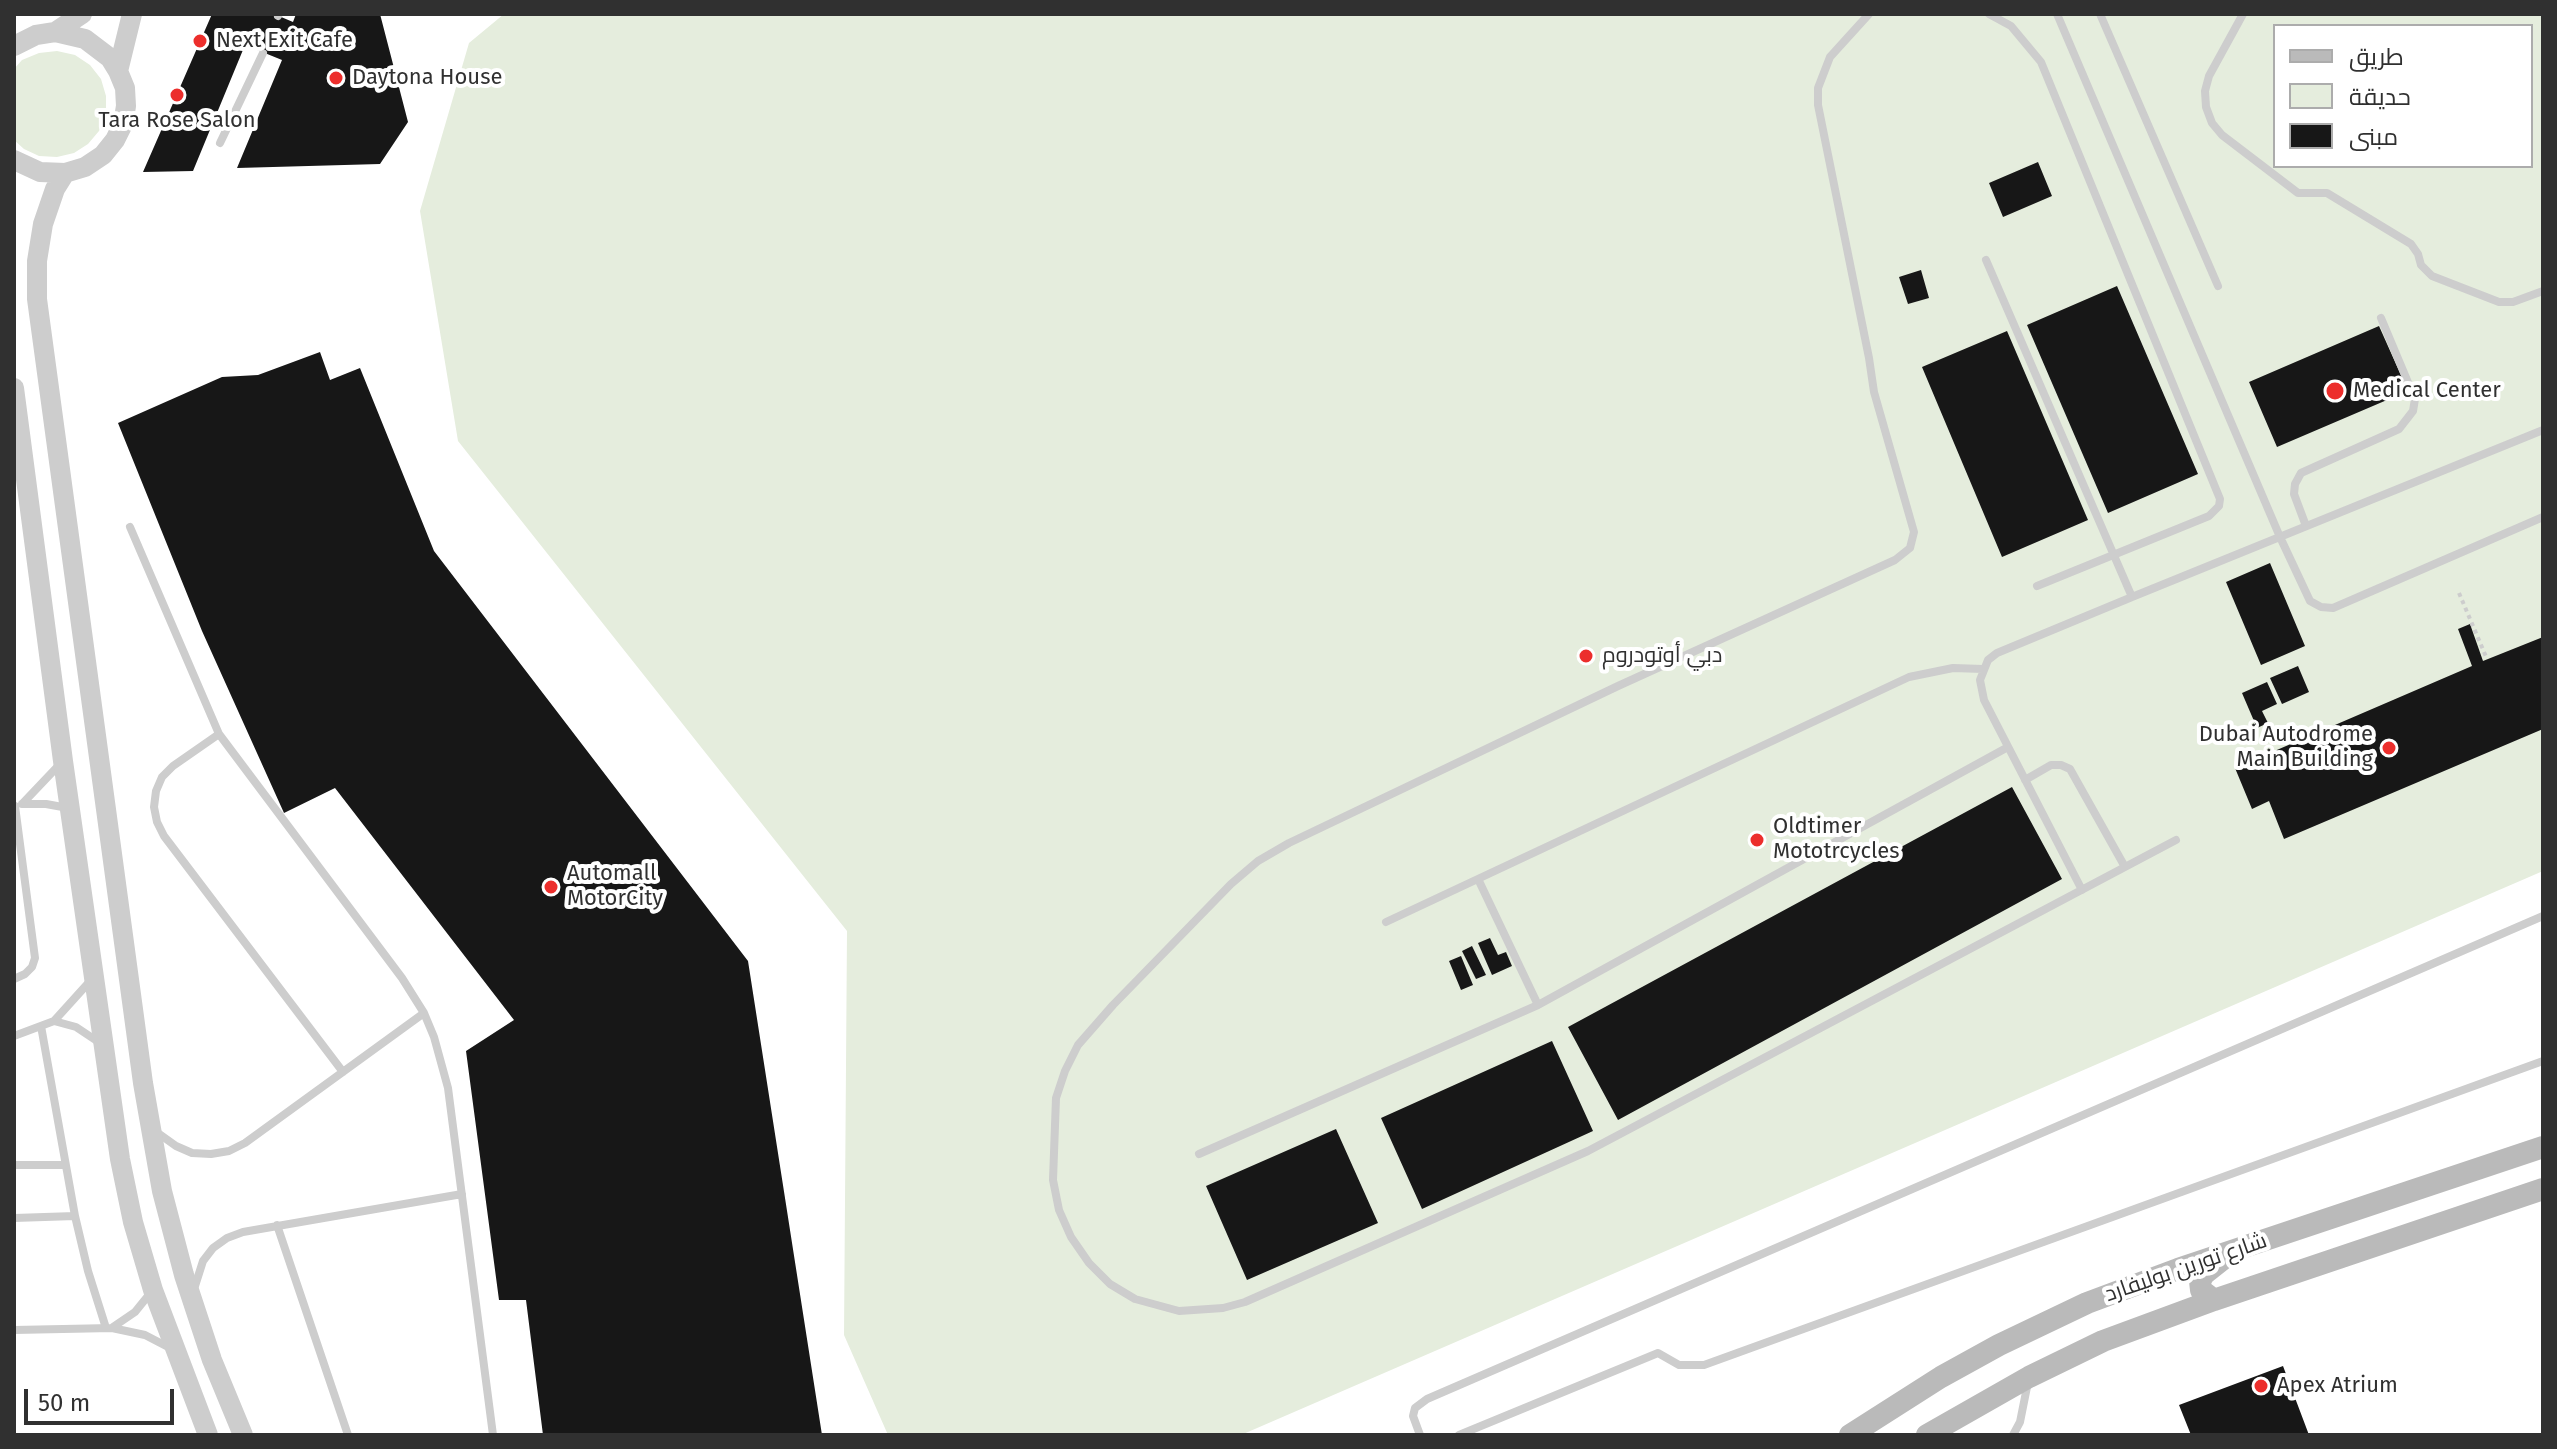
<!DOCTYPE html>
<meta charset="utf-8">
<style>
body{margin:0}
#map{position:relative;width:2557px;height:1449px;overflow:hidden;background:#fff;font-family:"Fira Sans",Cairo,sans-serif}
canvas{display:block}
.frame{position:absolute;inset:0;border:16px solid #303030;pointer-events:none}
.legend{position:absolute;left:2273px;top:24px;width:260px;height:144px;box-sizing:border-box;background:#fff;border:2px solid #acacac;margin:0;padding:10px 14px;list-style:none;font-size:24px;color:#303030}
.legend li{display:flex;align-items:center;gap:16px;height:40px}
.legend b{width:40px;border:2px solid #acacac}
.scale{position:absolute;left:24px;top:1389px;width:150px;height:36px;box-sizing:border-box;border:4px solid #303030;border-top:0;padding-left:10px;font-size:24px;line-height:28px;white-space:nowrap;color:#303030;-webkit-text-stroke:6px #fff;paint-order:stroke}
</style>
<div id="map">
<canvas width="2557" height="1449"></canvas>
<div class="frame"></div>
<ul class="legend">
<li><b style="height:10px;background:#bababa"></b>طريق</li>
<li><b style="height:22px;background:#e5eddd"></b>حديقة</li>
<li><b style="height:22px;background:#171717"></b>مبنى</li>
</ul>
<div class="scale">50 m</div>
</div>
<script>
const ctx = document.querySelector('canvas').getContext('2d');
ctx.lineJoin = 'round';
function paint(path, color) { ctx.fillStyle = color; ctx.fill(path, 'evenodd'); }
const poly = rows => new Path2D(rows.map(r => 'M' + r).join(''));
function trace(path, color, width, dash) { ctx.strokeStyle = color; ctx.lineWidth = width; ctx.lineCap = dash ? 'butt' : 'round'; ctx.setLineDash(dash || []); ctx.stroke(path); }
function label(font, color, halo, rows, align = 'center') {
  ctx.font = font + ' "Fira Sans",Cairo,sans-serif'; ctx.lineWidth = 8; ctx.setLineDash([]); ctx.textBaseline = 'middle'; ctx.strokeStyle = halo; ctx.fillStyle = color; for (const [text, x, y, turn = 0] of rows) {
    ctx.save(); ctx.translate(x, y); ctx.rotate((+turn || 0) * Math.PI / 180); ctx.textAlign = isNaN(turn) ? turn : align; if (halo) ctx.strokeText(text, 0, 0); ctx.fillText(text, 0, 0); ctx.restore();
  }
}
const green = poly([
 [504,14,2543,14,2543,871,1241,1435,888,1435,844,1335,847,931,458,441,420,211,469,43],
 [2275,26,2531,26,2531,166,2275,166],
 [57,51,75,55,90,65,101,79,106,96,106,114,99,131,88,144,74,153,57,157,39,156,24,149,14,140,14,69,22,60,39,53]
]);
const building = poly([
 [212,14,274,14,293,22,296,14,380,14,408,122,380,164,237,168,282,60,245,45,193,171,143,172],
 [2038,162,2052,196,2003,217,1989,183],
 [1921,270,1929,298,1908,304,1899,277],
 [2117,286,2198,474,2108,513,2027,325],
 [2379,326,2408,391,2277,447,2249,382],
 [2007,331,2088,520,2002,557,1922,367],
 [320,352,330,380,360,368,434,551,748,961,822,1435,543,1435,526,1300,499,1300,466,1051,514,1020,335,788,284,813,202,631,118,423,222,377,258,375],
 [2270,563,2305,646,2261,665,2226,582],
 [2470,624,2483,661,2543,637,2543,729,2284,839,2269,801,2252,809,2235,768,2472,666,2458,629],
 [2298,666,2309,692,2282,704,2270,678],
 [2267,682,2277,704,2262,711,2268,723,2257,728,2242,693],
 [2012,787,2062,879,1618,1120,1568,1027],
 [1490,938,1498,955,1506,952,1512,966,1492,975,1478,943],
 [1472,946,1486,975,1476,979,1462,951],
 [1461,956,1473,985,1461,990,1449,961],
 [1552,1041,1593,1131,1422,1209,1381,1118],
 [1336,1129,1378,1223,1247,1280,1206,1186],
 [2283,1366,2309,1435,2191,1435,2179,1405]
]);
const path = poly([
 [2459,593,2487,659]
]);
const service = poly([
 [1869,14,1830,57,1818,88,1818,105,1869,358,1874,392,1914,532,1910,548,1895,560,1618,686,1289,843,1258,861,1231,884,1113,1005,1078,1045,1065,1071,1056,1098,1053,1180,1059,1210,1071,1237,1089,1263,1110,1284,1135,1299,1179,1311,1223,1308,1245,1302,1588,1151,2176,840],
 [1989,14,2011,26,2041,62,2220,499,2219,506,2209,516,2037,586],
 [2057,14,2280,537,2310,601,2321,607,2333,608,2543,517],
 [2100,14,2218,286],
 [2243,14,2209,76,2205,91,2206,107,2212,123,2222,135,2298,193,2327,193,2411,244,2418,254,2421,265,2432,276,2499,302,2513,302,2543,291],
 [278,16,279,14],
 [220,143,263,53],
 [1986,260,2132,597],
 [2306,526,2294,494,2295,484,2301,473,2399,429,2413,411,2415,399,2381,318],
 [130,527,219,734,402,978,424,1013,434,1037,448,1088,493,1435],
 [219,734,173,766,162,777,156,791,154,807,157,822,164,836,343,1072],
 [2025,780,2051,765,2061,765,2070,769,2125,867],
 [23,803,61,763],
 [22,804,46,804,68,808],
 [1479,881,1538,1005],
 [2082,890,1984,700,1980,680,1988,660,1997,653,2132,597,2543,430],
 [1386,922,1909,677,1953,668,1983,669],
 [14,979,25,974,32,967,35,958,15,806],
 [54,1021,76,1027,100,1043],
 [41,1026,75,1216,88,1271,106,1328],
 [14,1036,54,1021,92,979],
 [155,1131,176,1146,192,1153,211,1154,229,1151,245,1143,424,1013],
 [1199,1154,1538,1005,2008,747],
 [14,1165,65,1165],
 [14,1218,75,1216],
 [277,1225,348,1435],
 [195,1286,203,1261,213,1248,227,1238,243,1232,462,1194],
 [113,1327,135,1312,152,1291],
 [14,1330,112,1328,145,1335,170,1348],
 [1420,1435,1413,1416,1415,1408,1427,1399,2543,916],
 [1459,1435,1658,1353,1679,1365,1704,1365,2543,1061],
 [2013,1435,2020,1422,2028,1382]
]);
const tertiary = poly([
 [55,32,82,14],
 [14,46,36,35,55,32,85,39,110,58,118,71,125,88,126,106,123,124,115,140,103,155,85,167,65,173,40,172,14,160],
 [118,71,132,14],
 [65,173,55,189,43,224,37,261,37,299,143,1083,162,1191,184,1275,212,1360,243,1435],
 [14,388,63,761,120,1159,133,1222,153,1290,208,1435]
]);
const secondary = poly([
 [2214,1300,2201,1290,2200,1281,2204,1274,2223,1259],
 [1850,1435,1941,1377,1999,1345,2087,1303,2178,1269,2543,1147],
 [1927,1435,2029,1377,2103,1341,2214,1300,2543,1189]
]);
const markers = [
 [200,41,8,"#ec2e2c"],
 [336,78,8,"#ec2e2c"],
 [177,95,8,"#ec2e2c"],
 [2335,391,10,"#ec2e2c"],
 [1586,656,8,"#ec2e2c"],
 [2389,748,8,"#ec2e2c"],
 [1757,840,8,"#ec2e2c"],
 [551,887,8,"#ec2e2c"],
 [2261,1386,8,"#ec2e2c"]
];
const poiNames = [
 ["Next Exit Cafe",216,41],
 ["Daytona House",352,78],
 ["Tara Rose Salon",177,121,"center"],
 ["Medical Center",2353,391],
 ["دبي أوتودروم",1602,656],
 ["Dubai Autodrome",2373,735,"right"],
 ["Main Building",2373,760,"right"],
 ["Oldtimer",1773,827],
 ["Mototrcycles",1773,852],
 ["Automall",567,874],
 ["MotorCity",567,899],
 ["Apex Atrium",2277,1386]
];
const streetNames = [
 ["شارع تورين بوليفارد",2186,1268,-19]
];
paint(green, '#e5eddd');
paint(building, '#171717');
trace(path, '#cdcdcd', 4, [4, 4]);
trace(service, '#cdcdcd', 8);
trace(tertiary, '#cdcdcd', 20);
trace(secondary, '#bababa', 22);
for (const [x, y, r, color] of markers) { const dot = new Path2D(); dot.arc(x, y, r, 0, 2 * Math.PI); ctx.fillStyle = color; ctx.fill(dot); trace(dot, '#fff', 3); }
label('22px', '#303030', '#fff', poiNames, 'left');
label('22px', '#303030', '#fff', streetNames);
</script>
